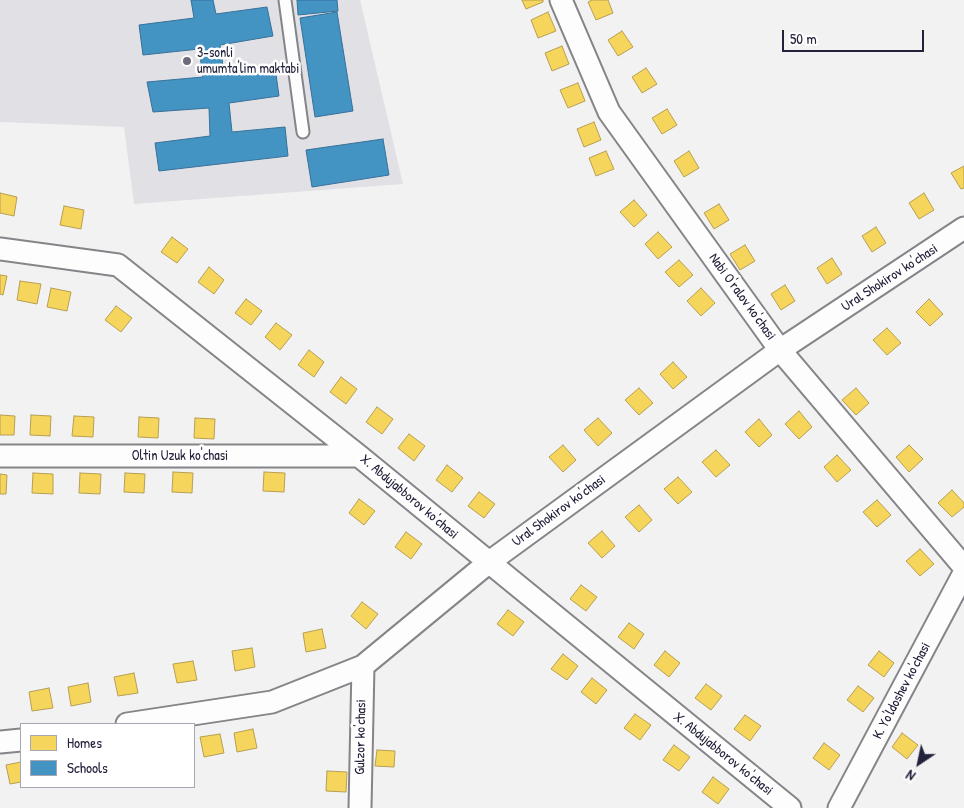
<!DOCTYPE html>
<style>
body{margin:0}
#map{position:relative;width:964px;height:808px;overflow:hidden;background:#f2f2f3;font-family:"Patrick Hand",sans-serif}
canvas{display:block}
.legend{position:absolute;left:20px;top:723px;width:175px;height:65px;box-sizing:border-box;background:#fff;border:1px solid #a7a7b1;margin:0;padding:6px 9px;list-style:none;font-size:15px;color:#22223b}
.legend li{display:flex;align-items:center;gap:10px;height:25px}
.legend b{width:25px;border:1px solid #a7a7b1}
.north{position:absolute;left:894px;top:738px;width:50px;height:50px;-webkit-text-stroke:4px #fff;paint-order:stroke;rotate:214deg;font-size:14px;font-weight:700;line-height:20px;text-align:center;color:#22223b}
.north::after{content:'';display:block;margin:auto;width:18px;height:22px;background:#22223b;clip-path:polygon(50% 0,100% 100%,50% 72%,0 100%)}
.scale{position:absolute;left:782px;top:30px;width:142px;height:22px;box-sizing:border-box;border:2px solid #22223b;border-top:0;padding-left:6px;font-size:15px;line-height:18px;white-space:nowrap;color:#22223b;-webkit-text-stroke:4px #fff;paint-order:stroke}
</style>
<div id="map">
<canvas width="964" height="808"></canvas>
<ul class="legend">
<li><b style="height:14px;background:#f6d55c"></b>Homes</li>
<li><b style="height:14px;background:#4393c3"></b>Schools</li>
</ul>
<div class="north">N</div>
<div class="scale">50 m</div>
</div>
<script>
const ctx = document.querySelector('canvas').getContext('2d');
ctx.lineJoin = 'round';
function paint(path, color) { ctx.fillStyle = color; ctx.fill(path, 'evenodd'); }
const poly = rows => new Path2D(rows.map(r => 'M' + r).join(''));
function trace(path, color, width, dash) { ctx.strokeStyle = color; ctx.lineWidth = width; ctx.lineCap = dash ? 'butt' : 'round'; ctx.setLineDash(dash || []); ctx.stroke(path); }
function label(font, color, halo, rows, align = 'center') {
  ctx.font = font + ' "Patrick Hand",sans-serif'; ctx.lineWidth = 5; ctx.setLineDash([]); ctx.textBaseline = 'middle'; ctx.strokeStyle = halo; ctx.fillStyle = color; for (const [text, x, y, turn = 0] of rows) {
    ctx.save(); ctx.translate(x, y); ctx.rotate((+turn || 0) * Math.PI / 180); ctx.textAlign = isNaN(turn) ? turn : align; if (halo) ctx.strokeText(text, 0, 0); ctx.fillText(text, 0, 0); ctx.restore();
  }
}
const built = poly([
 [0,0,360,0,403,184,134,204,124,127,0,122]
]);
const homes = poly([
 [522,0,543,0,543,2,526,9,522,0],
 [592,0,608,0,613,13,596,20,588,2,592,0],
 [548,12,556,31,538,38,531,20,548,12],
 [622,31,633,47,618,56,608,40,622,31],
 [562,46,569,64,552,71,545,53,562,46],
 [646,68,657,84,642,93,632,77,646,68],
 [578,83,585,101,568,108,560,90,578,83],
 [667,109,677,125,662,134,652,118,667,109],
 [594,122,601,140,584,147,577,129,594,122],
 [606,151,614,169,596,176,589,158,606,151],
 [689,151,699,168,684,177,674,161,689,151],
 [964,166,964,188,961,189,951,173,964,166],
 [0,193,17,197,14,216,0,213,0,193],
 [924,193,934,210,919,219,909,203,924,193],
 [634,200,647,215,634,227,620,212,634,200],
 [719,204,729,220,714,229,704,213,719,204],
 [64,206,84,210,81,229,60,225,64,206],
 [876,227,886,243,872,252,862,236,876,227],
 [658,232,672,247,658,259,645,244,658,232],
 [172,237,188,249,177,263,161,252,172,237],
 [745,245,755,261,740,270,730,254,745,245],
 [832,258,842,274,827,284,817,268,832,258],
 [679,260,693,275,679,287,665,272,679,260],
 [209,267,224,280,214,294,198,282,209,267],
 [0,275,7,276,3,295,0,294,0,275],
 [20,281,41,284,37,304,17,300,20,281],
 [785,285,795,301,781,310,771,294,785,285],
 [51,288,71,292,67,311,47,307,51,288],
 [701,288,715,303,701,316,687,301,701,288],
 [246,299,262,311,251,325,235,313,246,299],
 [929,299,943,314,930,326,916,312,929,299],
 [116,306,132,318,121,332,105,320,116,306],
 [276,323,292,335,280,350,265,337,276,323],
 [887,328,901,343,887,355,873,340,887,328],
 [309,350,324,362,314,377,298,365,309,350],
 [673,362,687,377,673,389,660,374,673,362],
 [341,377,357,389,346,404,330,392,341,377],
 [639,388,653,403,639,415,625,400,639,388],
 [856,388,869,403,856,415,842,400,856,388],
 [377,407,393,419,382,434,366,422,377,407],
 [799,411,812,427,799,439,785,424,799,411],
 [0,415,15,416,14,435,0,435,0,415],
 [31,415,51,416,50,436,30,435,31,415],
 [74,416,94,417,93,437,72,436,74,416],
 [139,417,159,418,158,438,138,437,139,417],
 [195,418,215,419,214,439,194,438,195,418],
 [598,418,612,433,598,446,584,430,598,418],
 [759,419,772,435,759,447,745,432,759,419],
 [409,434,425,446,414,461,398,448,409,434],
 [563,445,576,460,563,472,549,457,563,445],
 [909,445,923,459,909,472,896,457,909,445],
 [716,450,730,465,716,477,702,462,716,450],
 [837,455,851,470,837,482,824,467,837,455],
 [447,465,463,478,452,492,436,480,447,465],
 [173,472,193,473,192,493,172,492,173,472],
 [264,472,285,473,284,492,263,491,264,472],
 [33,473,53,474,53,494,32,493,33,473],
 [80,473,101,474,100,494,79,493,80,473],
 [125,473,145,474,144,493,124,492,125,473],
 [0,474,7,475,6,494,0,494,0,474],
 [678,477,692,492,678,504,664,489,678,477],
 [952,490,964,503,964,507,952,517,938,503,952,490],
 [479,492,495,504,484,518,468,506,479,492],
 [359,499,375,511,364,525,349,513,359,499],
 [877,500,891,515,877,527,863,512,877,500],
 [639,505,652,520,639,532,625,517,639,505],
 [602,531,615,546,602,558,588,543,602,531],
 [406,532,422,544,411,559,395,547,406,532],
 [920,549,934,564,920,576,906,561,920,549],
 [581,585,597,597,586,611,570,599,581,585],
 [362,602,378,614,366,629,351,616,362,602],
 [508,610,524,622,513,636,497,624,508,610],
 [629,623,644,634,634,649,618,637,629,623],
 [322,629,326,648,306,652,303,633,322,629],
 [252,648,255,667,235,671,232,651,252,648],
 [665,651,680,663,669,677,654,665,665,651],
 [879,651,894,663,884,677,868,665,879,651],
 [563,654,578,666,567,680,551,669,563,654],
 [193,661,197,680,177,683,173,664,193,661],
 [134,673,138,693,118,696,114,677,134,673],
 [592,678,607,690,596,704,581,692,592,678],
 [88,683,91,702,71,706,68,687,88,683],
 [706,684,722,696,711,710,695,698,706,684],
 [858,686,874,698,863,712,847,700,858,686],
 [49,688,53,708,32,711,29,692,49,688],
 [635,714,651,725,640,740,624,728,635,714],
 [745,715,761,726,750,741,734,729,745,715],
 [253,729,257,748,237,752,234,733,253,729],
 [902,733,918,745,907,759,892,747,902,733],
 [220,734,224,753,204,757,200,737,220,734],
 [824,743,840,755,829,770,813,758,824,743],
 [674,745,690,757,679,771,663,760,674,745],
 [377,750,395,751,394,767,375,766,377,750],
 [21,762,21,782,10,784,6,765,21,762],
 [327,771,347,772,346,792,326,791,327,771],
 [713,777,729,789,718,804,702,792,713,777]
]);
const schools = poly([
 [191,0,213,0,216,14,267,7,273,36,220,45,224,73,275,67,279,96,229,103,232,132,285,127,288,156,159,171,155,143,210,136,209,108,153,112,147,82,203,77,199,49,143,55,139,25,194,18,191,0],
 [297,0,337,0,338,11,298,15,297,0],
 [337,12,353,111,315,117,300,18,337,12],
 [383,139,389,175,312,187,306,150,383,139]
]);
const lane = poly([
 [285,0,303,132]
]);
const street = poly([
 [561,0,609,112,780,350,964,567],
 [0,249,118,265,359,456,790,808],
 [0,456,359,456],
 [127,724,272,702,363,666,488,563,780,350,964,228],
 [0,742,21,740],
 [360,808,363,666],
 [839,808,964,573]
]);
const markers = [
 [187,61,5,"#6b6b7b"]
];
const poiNames = [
 ["3-sonli",197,53],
 ["umumta'lim maktabi",197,69]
];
const streetNames = [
 ["Ural Shokirov ko'chasi",890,278,-33],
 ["Nabi O'ralov ko'chasi",742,297,54],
 ["Oltin Uzuk ko'chasi",180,456],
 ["X. Abdujabborov ko'chasi",409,497,40],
 ["Ural Shokirov ko'chasi",559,511,-36],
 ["K. Yo'ldoshev ko'chasi",902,691,-62],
 ["Gulzor ko'chasi",361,737,-89],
 ["X. Abdujabborov ko'chasi",723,754,39]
];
paint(built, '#e1e1e5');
paint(homes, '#f6d55c');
trace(homes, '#b69f52', 1);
paint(schools, '#4393c3');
trace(schools, '#39719a', 1);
trace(lane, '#848489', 15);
trace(street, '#848489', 25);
trace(lane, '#fdfdfd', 11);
trace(street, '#fdfdfd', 21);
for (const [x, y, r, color] of markers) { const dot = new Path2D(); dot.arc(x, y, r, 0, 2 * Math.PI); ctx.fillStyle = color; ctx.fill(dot); trace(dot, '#fff', 2); }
label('14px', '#22223b', '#fff', poiNames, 'left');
label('14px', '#22223b', '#fff', streetNames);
</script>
